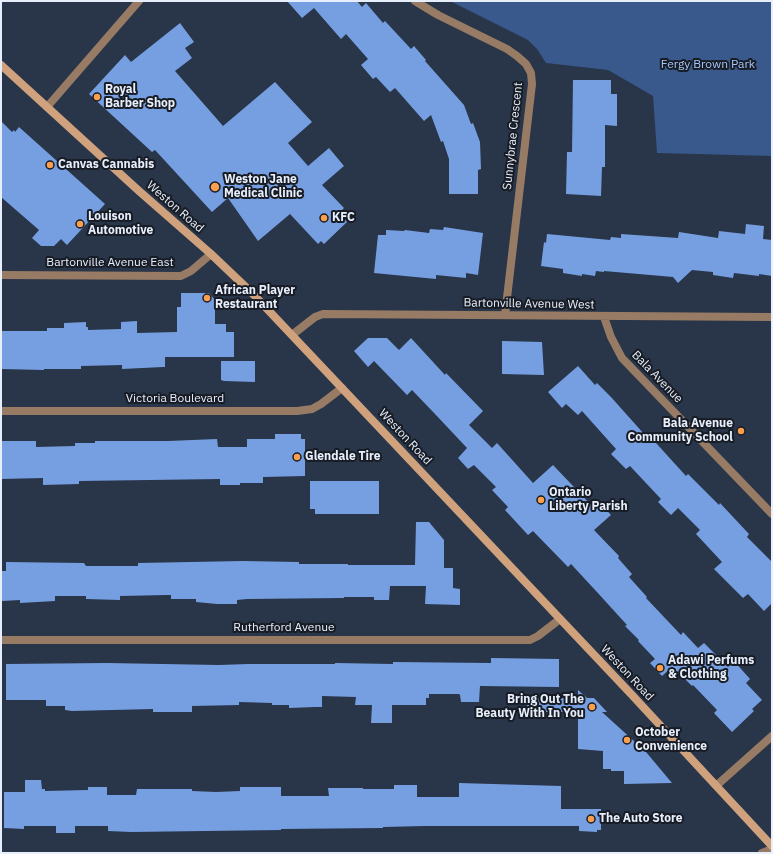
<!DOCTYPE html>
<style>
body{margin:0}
#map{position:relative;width:773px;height:854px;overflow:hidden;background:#293548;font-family:"IBM Plex Sans",sans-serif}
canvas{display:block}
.frame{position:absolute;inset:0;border:2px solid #e8effc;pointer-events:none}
</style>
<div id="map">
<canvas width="773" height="854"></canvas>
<div class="frame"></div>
</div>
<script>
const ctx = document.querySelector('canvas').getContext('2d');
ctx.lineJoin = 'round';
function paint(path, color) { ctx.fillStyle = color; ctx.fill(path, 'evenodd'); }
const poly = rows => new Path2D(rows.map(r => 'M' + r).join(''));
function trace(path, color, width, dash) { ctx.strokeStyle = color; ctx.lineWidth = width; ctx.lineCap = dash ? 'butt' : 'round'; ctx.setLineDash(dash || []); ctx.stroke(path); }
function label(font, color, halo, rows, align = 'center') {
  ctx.font = font + ' "IBM Plex Sans",sans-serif'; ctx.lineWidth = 4; ctx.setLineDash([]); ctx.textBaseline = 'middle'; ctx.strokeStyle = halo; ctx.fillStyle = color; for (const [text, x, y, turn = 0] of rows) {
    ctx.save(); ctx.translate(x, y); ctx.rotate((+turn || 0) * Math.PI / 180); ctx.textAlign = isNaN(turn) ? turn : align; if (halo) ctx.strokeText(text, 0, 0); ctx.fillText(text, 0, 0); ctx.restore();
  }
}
const green = poly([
 [450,1,772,1,772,156,657,153,653,96,608,70,546,63,537,49,528,40]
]);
const building = poly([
 [287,1,357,1,362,7,366,3,383,23,385,21,411,49,414,46,426,60,425,61,464,105,471,124,473,123,480,142,481,169,478,170,478,194,449,194,449,159,443,141,441,142,431,115,424,121,395,88,390,92,376,77,373,79,361,65,368,59,346,34,341,39,314,8,302,18],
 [180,23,194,42,185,48,192,58,175,71,223,126,275,82,312,122,288,143,308,166,329,148,344,166,322,185,344,208,339,213,347,222,324,244,321,241,318,244,290,214,258,241,228,198,212,212,155,150,152,152,89,94,125,55,131,62],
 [573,80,611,80,611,94,617,94,617,126,605,125,605,167,602,167,601,196,566,194,567,152,572,152],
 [1,121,12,132,14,130,15,132,19,127,105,204,67,245,61,239,54,246,41,246,32,238,39,230,1,197],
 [746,224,764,226,763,239,772,240,772,276,759,274,759,276,734,273,733,278,713,275,713,272,692,270,678,283,673,277,604,271,604,272,596,271,595,276,582,274,582,276,563,273,563,269,541,266,544,242,546,243,547,234,610,240,611,237,621,238,621,234,678,238,679,232,718,238,719,231,745,234],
 [444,227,483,233,478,275,466,273,466,278,436,275,436,279,374,273,378,235,386,235,386,230,404,231,405,230,429,233,430,229,443,230],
 [181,293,209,293,215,300,215,324,226,324,226,332,234,332,234,357,165,357,165,367,163,367,122,369,122,365,81,366,81,369,44,369,44,370,1,369,1,331,47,331,47,328,64,328,64,323,86,322,86,327,88,327,88,330,121,329,121,322,137,321,137,333,177,332,177,307,181,307],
 [368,338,387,338,399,350,411,338,445,375,446,373,483,411,469,425,492,448,497,443,533,483,553,465,594,508,600,503,611,515,594,530,619,556,618,558,632,574,629,577,647,597,646,598,681,635,683,632,698,648,704,643,728,667,734,661,750,679,746,683,762,700,752,709,754,711,732,732,714,713,717,710,693,685,692,686,684,678,683,679,672,667,662,676,650,663,655,659,638,641,639,640,625,626,627,625,596,591,571,564,568,567,533,531,528,535,505,510,508,507,492,490,496,487,474,465,468,469,458,458,467,448,435,414,412,390,407,395,374,361,368,367,354,351],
 [502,341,542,342,544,375,502,374],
 [221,361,255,361,255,382,224,381,221,380],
 [578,366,595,385,597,383,611,397,644,434,646,432,686,476,688,474,719,505,720,503,749,534,747,537,772,562,772,603,764,611,748,594,743,598,714,569,722,562,696,534,700,530,678,508,671,515,658,502,661,499,630,466,626,469,611,454,616,449,582,411,578,415,566,404,562,408,548,392],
 [275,434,301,434,301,439,305,439,305,476,263,477,263,483,240,483,240,485,220,485,220,479,79,481,79,484,43,485,43,478,1,479,1,441,36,441,36,447,75,446,75,443,95,443,95,441,168,441,217,439,218,447,247,447,247,439,275,439],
 [310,481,379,481,379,514,315,514,315,509,310,509],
 [416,522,429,522,444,540,444,568,453,568,453,588,460,589,460,605,425,604,426,586,390,586,389,600,374,600,374,597,344,597,344,598,247,599,237,600,237,604,217,604,196,602,196,599,171,599,171,595,167,595,120,596,120,600,86,599,86,596,55,596,55,601,20,603,20,600,2,601,1,571,6,571,6,562,84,563,86,566,138,566,138,563,243,561,299,562,299,564,348,564,348,565,415,565],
 [491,658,559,659,559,687,480,686,479,702,461,702,460,695,459,694,429,694,429,698,426,698,426,705,392,705,392,723,371,723,372,705,355,705,356,697,322,696,322,707,315,707,289,708,289,705,272,705,272,703,239,702,239,705,192,706,192,712,153,712,153,709,72,711,65,710,65,706,46,706,46,700,6,700,6,664,107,663,219,665,248,664,335,664,335,663,393,664,393,662,491,663],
 [578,690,587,698,594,698,607,712,602,712,646,752,672,783,624,784,624,771,611,771,611,769,603,769,603,751,578,749,578,712,527,712,527,698,578,698],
 [25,780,41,780,42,789,45,789,45,791,88,790,88,787,107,787,107,795,136,795,137,789,192,789,192,791,216,792,240,791,240,787,281,787,281,796,329,796,328,788,363,788,363,789,394,789,394,785,417,785,417,797,459,797,459,783,561,786,561,809,601,809,601,830,597,830,597,832,579,831,579,826,425,826,383,827,383,828,281,829,281,830,131,832,108,831,108,826,75,826,75,833,56,833,56,826,24,826,24,829,4,828,4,792,25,792]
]);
const minor = poly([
 [415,1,438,15,507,49,517,56,526,64,531,73,532,84,505,315],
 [47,107,139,1],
 [1,275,181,276,191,271,211,254],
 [604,317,611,337,622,358,772,514],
 [292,335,315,317,323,314,772,317],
 [1,411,297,411,312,409,321,404,342,388],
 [1,640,530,640,538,636,560,619],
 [717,785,772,736],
 [762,853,772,849]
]);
const secondary = poly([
 [1,65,139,191,211,254,253,294,632,695,772,846]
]);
const markers = [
 [97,97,4,"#f99f4d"],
 [50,165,4,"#f99f4d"],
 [215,187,5,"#f99f4d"],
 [324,218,4,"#f99f4d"],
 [80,224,4,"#f99f4d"],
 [207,298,4,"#f99f4d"],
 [741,431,4,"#f99f4d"],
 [297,457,4,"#f99f4d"],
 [541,500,4,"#f99f4d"],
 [660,668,4,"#f99f4d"],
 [592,707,4,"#f99f4d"],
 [627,740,4,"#f99f4d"],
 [591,819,4,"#f99f4d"]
];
const parkNames = [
 ["Fergy Brown Park",708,65]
];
const poiNames = [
 ["Royal",105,90],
 ["Barber Shop",105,104],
 ["Canvas Cannabis",58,165],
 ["Weston Jane",224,180],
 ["Medical Clinic",224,194],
 ["Louison",88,217],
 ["Automotive",88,231],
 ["KFC",332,218],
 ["African Player",215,291],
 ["Restaurant",215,305],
 ["Bala Avenue",733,424,"right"],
 ["Community School",733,438,"right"],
 ["Glendale Tire",305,457],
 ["Ontario",549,493],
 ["Liberty Parish",549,507],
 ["Adawi Perfums",668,661],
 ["& Clothing",668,675],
 ["Bring Out The",584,700,"right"],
 ["Beauty With In You",584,714,"right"],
 ["October",635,733],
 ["Convenience",635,747],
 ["The Auto Store",599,819]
];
const streetNames = [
 ["Sunnybrae Crescent",513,136,-84],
 ["Weston Road",175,207,41],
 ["Bartonville Avenue East",110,263],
 ["Bartonville Avenue West",529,304,1],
 ["Bala Avenue",657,377,46],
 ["Victoria Boulevard",175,399],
 ["Weston Road",405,437,47],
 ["Rutherford Avenue",284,628],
 ["Weston Road",627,673,47]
];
paint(green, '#39588c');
paint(building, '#769fe1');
trace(minor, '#977b64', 8);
trace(secondary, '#cfa27d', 8);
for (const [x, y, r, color] of markers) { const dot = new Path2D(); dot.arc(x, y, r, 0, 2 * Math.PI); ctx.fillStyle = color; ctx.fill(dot); trace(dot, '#171c25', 1.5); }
label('12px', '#a4c5f9', '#171c25', parkNames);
label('bold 12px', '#e8effc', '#171c25', poiNames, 'left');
label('12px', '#e8effc', '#171c25', streetNames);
</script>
